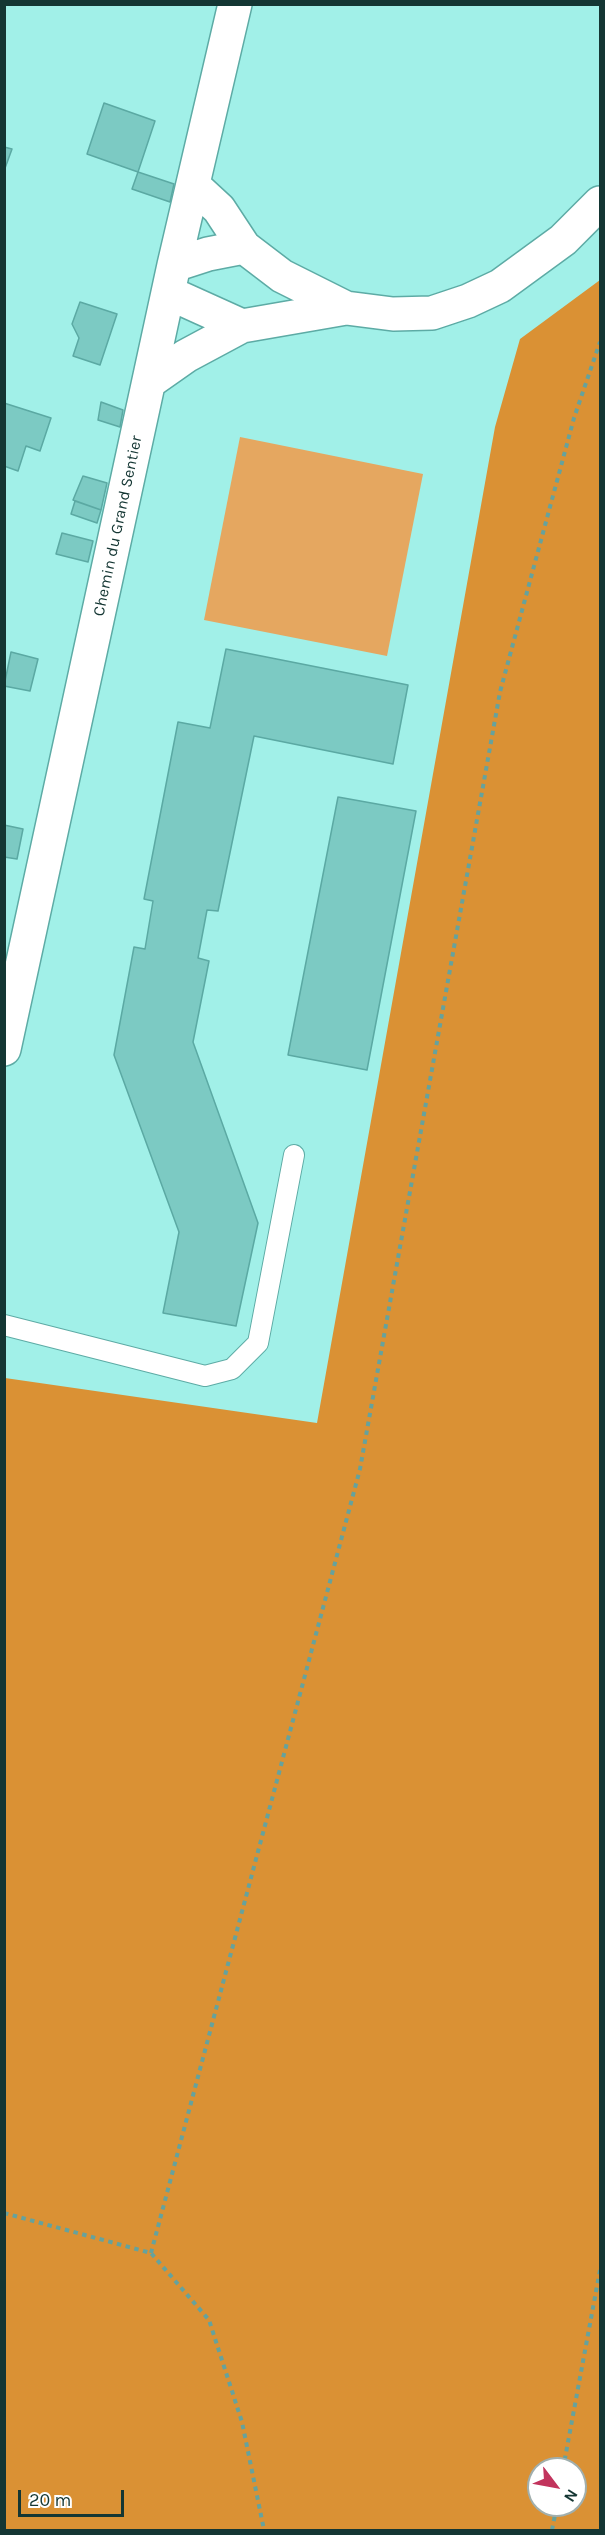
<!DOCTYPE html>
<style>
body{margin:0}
#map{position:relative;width:605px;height:2535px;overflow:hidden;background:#a1f0e8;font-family:Karla,sans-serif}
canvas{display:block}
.frame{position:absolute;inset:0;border:6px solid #143633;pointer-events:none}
.north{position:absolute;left:527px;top:2457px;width:60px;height:60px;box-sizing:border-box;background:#fff;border:2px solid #a1afad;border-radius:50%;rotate:122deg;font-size:16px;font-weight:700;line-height:24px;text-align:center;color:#143633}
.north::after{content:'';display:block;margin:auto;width:21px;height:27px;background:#c2345d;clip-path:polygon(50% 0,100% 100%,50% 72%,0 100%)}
.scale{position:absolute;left:18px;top:2490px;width:106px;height:27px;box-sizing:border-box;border:3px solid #143633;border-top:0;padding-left:8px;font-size:18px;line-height:21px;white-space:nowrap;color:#143633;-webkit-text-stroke:4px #fff;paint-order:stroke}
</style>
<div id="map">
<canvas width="605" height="2535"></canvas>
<div class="frame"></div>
<div class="north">N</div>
<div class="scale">20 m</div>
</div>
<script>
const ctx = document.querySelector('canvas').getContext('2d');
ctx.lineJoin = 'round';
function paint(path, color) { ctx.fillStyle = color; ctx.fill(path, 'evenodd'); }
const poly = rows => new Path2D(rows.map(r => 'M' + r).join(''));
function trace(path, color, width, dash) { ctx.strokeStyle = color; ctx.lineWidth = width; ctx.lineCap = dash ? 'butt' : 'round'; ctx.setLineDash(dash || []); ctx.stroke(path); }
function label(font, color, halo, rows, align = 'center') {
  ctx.font = font + ' Karla,sans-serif'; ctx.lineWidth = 4.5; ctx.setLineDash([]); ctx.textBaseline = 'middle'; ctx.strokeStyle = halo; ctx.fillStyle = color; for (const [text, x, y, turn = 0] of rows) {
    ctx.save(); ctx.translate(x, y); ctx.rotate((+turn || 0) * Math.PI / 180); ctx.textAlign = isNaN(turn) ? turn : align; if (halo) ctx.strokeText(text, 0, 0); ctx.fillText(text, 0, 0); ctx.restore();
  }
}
const green = poly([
 [240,437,423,474,387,656,204,620]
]);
const forest = poly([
 [600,280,600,2530,5,2530,5,1378,317,1423,495,427,520,339],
 [539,2469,575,2469,575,2505,539,2505]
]);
const building = poly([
 [104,103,155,121,138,172,87,154,104,103],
 [4,147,12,149,4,171,4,147],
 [138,172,174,184,170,202,132,189,138,172],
 [80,302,117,314,100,365,73,356,79,338,72,324,80,302],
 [101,402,123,410,120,427,98,420,101,402],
 [4,403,51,418,40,451,26,446,18,471,4,466,4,403],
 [83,476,107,483,101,510,73,500,83,476],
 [75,501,101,510,97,523,71,514,75,501],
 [62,533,93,541,88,562,56,554,62,533],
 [226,649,408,685,393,764,254,736,218,911,207,910,198,958,209,961,193,1042,258,1223,236,1326,163,1313,179,1232,114,1055,134,947,145,949,153,901,144,899,178,722,210,728,226,649],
 [11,652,38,659,30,691,4,686,11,652],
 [338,797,416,811,367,1070,288,1055,338,797],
 [4,825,23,829,17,859,4,857,4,825]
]);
const path = poly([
 [4,2213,151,2253,209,2320,242,2422,264,2530],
 [151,2253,360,1469,500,692,574,418,600,342],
 [563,2469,600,2270],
 [552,2530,557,2505]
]);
const service = poly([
 [4,1325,205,1376,232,1369,258,1343,294,1155]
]);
const minor = poly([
 [193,185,219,209,244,247,282,276,346,308],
 [174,265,208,254,244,247],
 [169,293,242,326],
 [149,382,186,356,242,326,346,308,393,314,432,313,468,301,500,286,563,240,600,203],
 [4,1049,174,265,235,4]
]);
const streetNames = [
 ["Chemin du Grand Sentier",118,526,-78]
];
paint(green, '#e5a760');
paint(forest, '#da9134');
paint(building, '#7ccac3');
trace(building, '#5ba9a3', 1.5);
trace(service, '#5daba5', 22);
trace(minor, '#5daba5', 36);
trace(path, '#66a29c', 4, [4.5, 4.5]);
trace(service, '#fff', 20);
trace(minor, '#fff', 33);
label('16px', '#143633', '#fff', streetNames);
</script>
